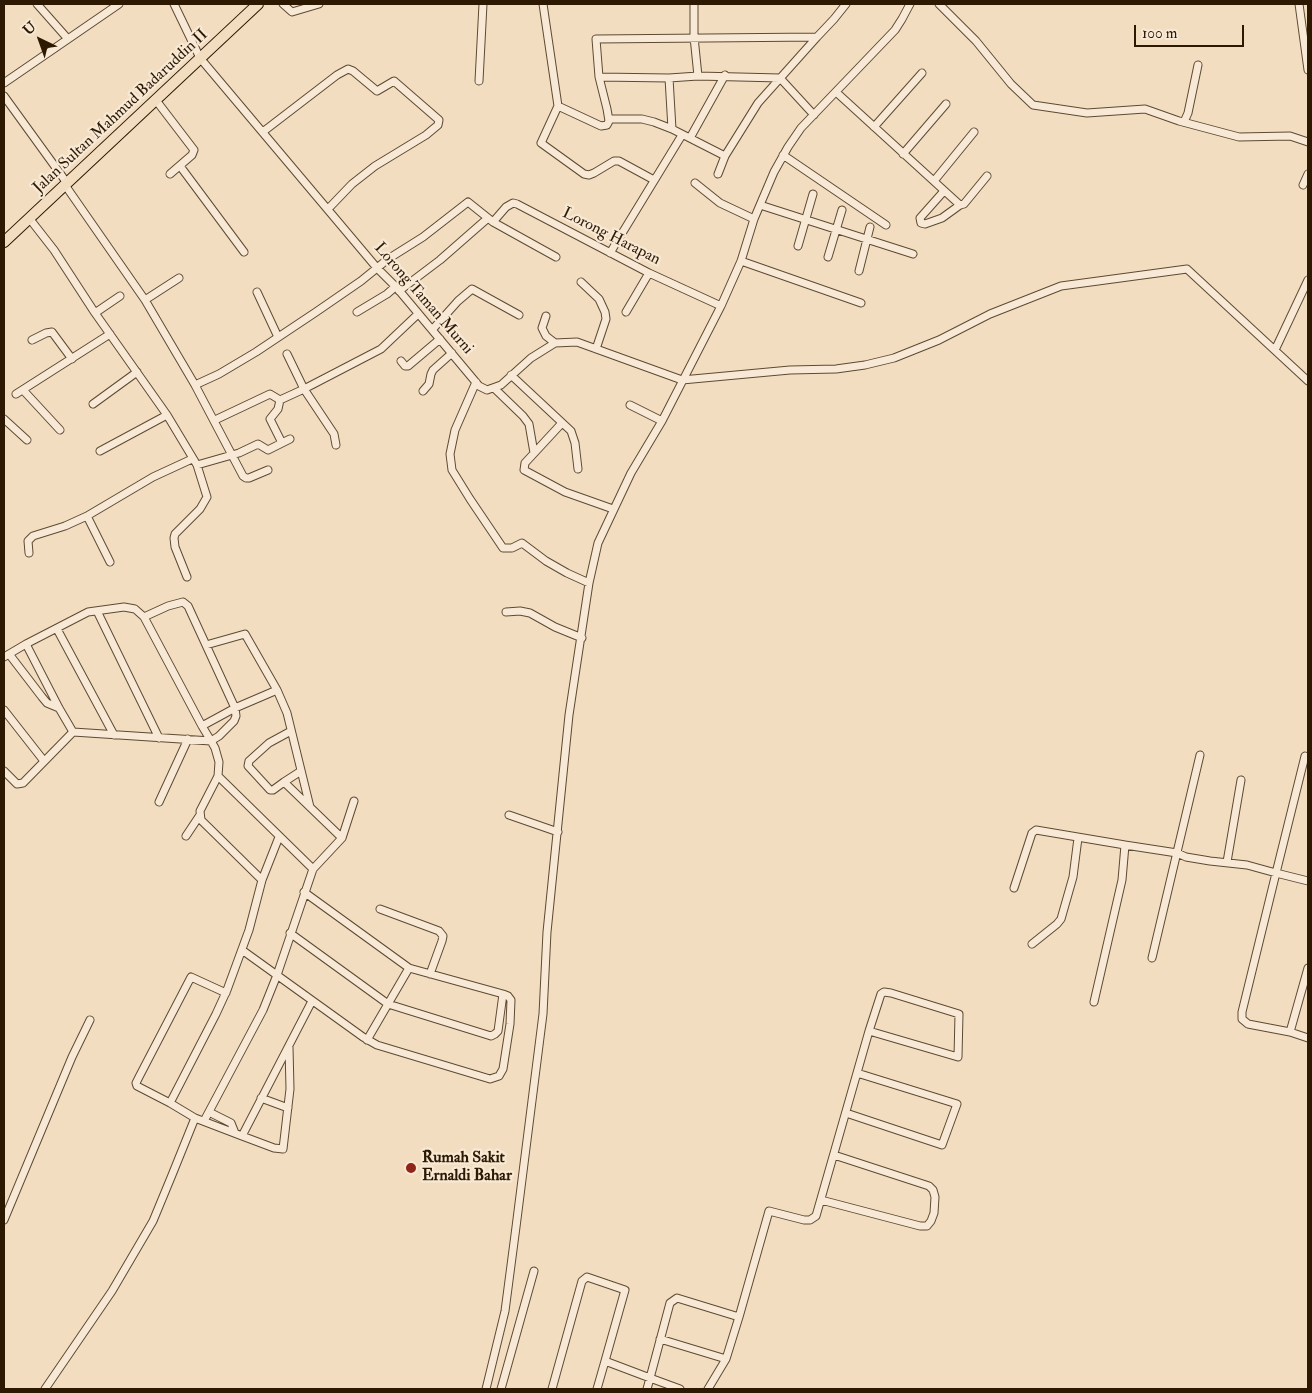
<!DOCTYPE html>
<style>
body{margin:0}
#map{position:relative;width:1312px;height:1393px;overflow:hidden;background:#f3ddc0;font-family:"IM FELL Double Pica",serif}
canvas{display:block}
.frame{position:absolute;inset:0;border:5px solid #2d1902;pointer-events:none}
.north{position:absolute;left:15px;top:15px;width:50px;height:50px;-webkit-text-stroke:4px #f7e9d6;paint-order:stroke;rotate:318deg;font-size:14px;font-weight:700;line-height:20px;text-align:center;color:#2d1902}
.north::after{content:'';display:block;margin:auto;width:18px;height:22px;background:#2d1902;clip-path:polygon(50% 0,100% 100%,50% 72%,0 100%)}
.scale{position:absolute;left:1134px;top:25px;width:110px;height:22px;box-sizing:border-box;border:2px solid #2d1902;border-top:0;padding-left:6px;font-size:15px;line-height:18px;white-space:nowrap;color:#2d1902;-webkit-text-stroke:4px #f7e9d6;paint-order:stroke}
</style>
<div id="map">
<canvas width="1312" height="1393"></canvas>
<div class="frame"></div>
<div class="north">U</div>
<div class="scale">100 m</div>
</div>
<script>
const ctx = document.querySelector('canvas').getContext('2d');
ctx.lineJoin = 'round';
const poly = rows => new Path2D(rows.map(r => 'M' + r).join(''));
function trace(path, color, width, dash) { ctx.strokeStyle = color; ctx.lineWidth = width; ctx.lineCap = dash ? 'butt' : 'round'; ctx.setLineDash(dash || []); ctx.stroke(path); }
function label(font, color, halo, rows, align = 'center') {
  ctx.font = font + ' "IM FELL Double Pica",serif'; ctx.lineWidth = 4.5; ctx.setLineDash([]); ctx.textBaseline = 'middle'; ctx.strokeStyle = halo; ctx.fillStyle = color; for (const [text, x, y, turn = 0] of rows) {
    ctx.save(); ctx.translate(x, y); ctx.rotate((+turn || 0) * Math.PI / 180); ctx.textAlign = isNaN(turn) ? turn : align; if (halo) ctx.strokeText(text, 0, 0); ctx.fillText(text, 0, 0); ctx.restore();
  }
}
const minor = poly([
 [37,4,68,39],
 [174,4,200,58,377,268,397,288,479,386,487,390,501,385,531,358,555,343,577,342,682,380,790,370,836,369,865,365,894,358,939,340,990,314,1061,286,1187,269,1308,381],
 [283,4,292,12,319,4],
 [543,4,558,106,541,143,584,174,589,175,594,173,614,161,619,161,654,180],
 [939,4,976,41,1011,84,1033,105,1087,113,1145,109,1179,121,1239,137,1290,136,1308,142],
 [1299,4,1308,70],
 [698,76,780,78,814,115],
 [599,77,669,78,698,76,694,37,694,4],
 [669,78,672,129,725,156],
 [479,81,483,4],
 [4,83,119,4],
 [836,92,960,205,964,204,987,176],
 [4,96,67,183],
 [155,99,194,150,192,155,170,174],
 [558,106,601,126,607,125,609,121,607,109,599,77,596,39,817,37,834,19,846,4],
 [609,119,642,119,654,122,672,129],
 [1184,122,1188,113,1198,65],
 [874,127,922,73],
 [264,131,337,75,348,69,353,71,377,91,394,81,439,120,438,125,426,135,375,166,352,184,328,209],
 [690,138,725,75],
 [903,154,946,104],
 [783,155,886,225],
 [180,166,244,252],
 [718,174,725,156,758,103,817,37],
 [934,181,974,132],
 [695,183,720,203,754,219],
 [65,185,145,300,195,385,243,476,246,478,249,478,268,470],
 [1303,185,1308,174],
 [944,191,920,218,921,223,925,224,942,218,960,205],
 [760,205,913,254],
 [29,218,54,250,95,313,167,415,100,451],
 [493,222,506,207,513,203,517,204,649,273,721,306],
 [798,246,813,194],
 [610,253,682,135],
 [828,257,842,210],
 [741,261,861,303],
 [859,271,870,227],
 [581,282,599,299,605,312,606,319,596,349],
 [399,291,440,260,488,218],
 [257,292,278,337],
 [145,300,179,278],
 [357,312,387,294,395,287],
 [626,312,649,273],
 [95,313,120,296],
 [546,316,542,328,546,336,555,343],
 [432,330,458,301,472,289,519,315],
 [32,340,46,333,52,332,72,359],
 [1275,350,1308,280],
 [287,354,304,389,334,434,336,445],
 [401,361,405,366,408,366,440,339],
 [511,375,571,431,575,443,578,469],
 [476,382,455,430,450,454,452,470,470,499,503,548,512,548,522,543,546,561,567,573,589,583],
 [195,385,219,374,256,352,316,312,361,281,388,259,423,237,468,202,493,222,556,257],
 [494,388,523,416,529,424,534,453],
 [23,390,60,430],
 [423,391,429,384,431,374,433,370,452,353],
 [16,394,110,334],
 [280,400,304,389,381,349,418,314],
 [280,400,278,409,270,419,282,443],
 [93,404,137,372],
 [630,405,662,421],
 [167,415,197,465,239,453,258,444,268,450,290,439],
 [4,419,27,440],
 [215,420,270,394,280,400],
 [562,423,525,463,524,470,565,492,613,509],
 [87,516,110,562],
 [29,553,28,541,33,536,65,526,87,516,153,477,192,459],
 [187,577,175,547,174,538,175,534,200,509,207,497,197,465],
 [97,611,159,738],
 [506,612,520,611,530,613,555,627,582,638],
 [144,617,168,606,183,602,188,606,235,708,236,716,234,721,219,736,211,741,73,732,59,708,26,644,88,612,124,607,135,609,144,617,202,726,211,741,215,748,219,762,218,776,313,869,277,975,263,1010,204,1121],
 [57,629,114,735],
 [206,645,245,634,277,690],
 [9,654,42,697,47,703,59,708],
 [4,657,26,644],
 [4,710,44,761],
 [202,726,235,708,277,690,287,713,310,807],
 [291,731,269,743,249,761,248,766,270,790,273,790,284,782,342,838,313,869],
 [4,771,17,784,23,783,73,732],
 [218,776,200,811,201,820,262,880],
 [284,782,301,771],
 [159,802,188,739],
 [509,815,558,832],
 [186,836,200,815],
 [342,838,354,801],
 [1227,862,1241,780],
 [1308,881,1276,873,1242,1012,1242,1019,1248,1024,1290,1032,1308,1038],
 [1014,888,1032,833,1036,830,1125,845],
 [380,909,439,931,443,936,442,941,430,974],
 [290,933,388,1004,491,1036,495,1034,498,1031,503,994,409,968,304,892],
 [1032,944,1057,924,1061,919,1073,877,1078,838],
 [242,950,363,1037,377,1045,490,1079,499,1076,503,1069,510,1024,511,1000,508,996,503,994],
 [1152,958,1200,755],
 [1094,1002,1122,880,1125,845,1177,853,1186,857,1210,861,1247,865,1276,873,1305,756],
 [1290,1032,1308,968],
 [367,1040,409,968],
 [261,1098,288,1108],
 [170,1103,137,1086,136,1083,139,1077,191,977,226,993],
 [209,1112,231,1123,235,1133],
 [846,1113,942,1145,957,1104,857,1073],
 [195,1118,242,1136,312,1001],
 [242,1136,274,1148,283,1149,290,1089,289,1047],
 [821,1200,920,1226,927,1226,931,1221,934,1213,935,1197,933,1190,929,1186,834,1155],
 [4,1220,72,1057,90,1020],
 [739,1317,769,1211,804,1220,810,1220,816,1216,869,1031,881,994,884,992,891,993,959,1014,958,1057,869,1031],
 [660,1339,726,1359],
 [45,1389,112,1291,153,1221,172,1175,195,1118,170,1103,216,1014,227,990,249,930,262,880,279,837],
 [486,1389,505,1311,516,1227,543,1014,547,932,569,715,589,583,598,543,631,473,662,421,721,306,741,261,754,219,774,172,788,147,801,128,895,30,902,19,910,4],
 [501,1389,534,1271],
 [552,1389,582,1281,587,1277,625,1290,605,1361],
 [597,1389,605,1361,650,1378,647,1389],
 [680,1389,650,1378,670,1303,677,1298,739,1317,726,1359,708,1389]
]);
const highway = poly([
 [4,242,258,4]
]);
const markers = [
 [411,1168,6,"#8f2418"]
];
const streetNames = [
 ["Jalan Sultan Mahmud Badaruddin II",121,112,-43],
 ["Lorong Harapan",611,237,27],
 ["Lorong Taman Murni",423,299,49]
];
const poiNames = [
 ["Rumah Sakit",422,1159],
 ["Ernaldi Bahar",422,1177]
];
trace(minor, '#5e4a32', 9);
trace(highway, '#2d1902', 12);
trace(minor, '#f7e9d6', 7);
trace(highway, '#f3ddc0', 10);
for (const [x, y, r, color] of markers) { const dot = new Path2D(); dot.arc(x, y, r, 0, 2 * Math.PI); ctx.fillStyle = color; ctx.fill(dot); trace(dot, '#f7e9d6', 2); }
label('16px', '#2d1902', '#f7e9d6', streetNames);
label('bold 16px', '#2d1902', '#f7e9d6', poiNames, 'left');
</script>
